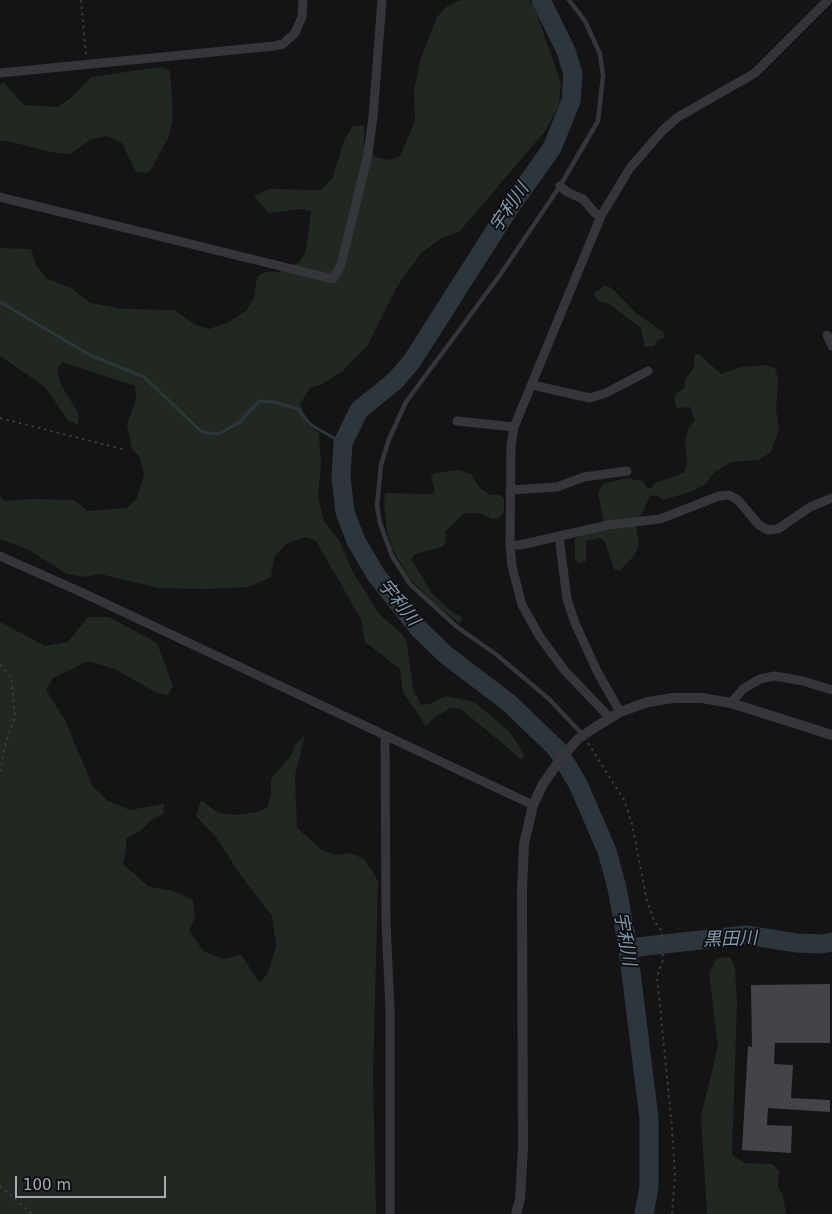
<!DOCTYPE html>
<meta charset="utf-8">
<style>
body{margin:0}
#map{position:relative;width:832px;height:1214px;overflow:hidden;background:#141416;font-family:"DejaVu Sans",sans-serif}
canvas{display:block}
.scale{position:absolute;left:15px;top:1176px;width:151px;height:22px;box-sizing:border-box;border:2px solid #a7abb5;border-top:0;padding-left:6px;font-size:15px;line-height:18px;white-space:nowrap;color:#a7abb5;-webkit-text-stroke:4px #0f0f11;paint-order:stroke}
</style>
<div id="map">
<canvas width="832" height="1214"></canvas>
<div class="scale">100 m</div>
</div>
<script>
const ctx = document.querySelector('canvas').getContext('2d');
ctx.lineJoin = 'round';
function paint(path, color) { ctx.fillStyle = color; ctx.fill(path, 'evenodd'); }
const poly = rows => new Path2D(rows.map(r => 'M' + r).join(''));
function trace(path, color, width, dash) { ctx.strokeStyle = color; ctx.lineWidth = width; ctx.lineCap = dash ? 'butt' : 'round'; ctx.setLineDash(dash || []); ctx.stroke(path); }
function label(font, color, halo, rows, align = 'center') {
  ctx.font = font + ' "DejaVu Sans","Noto Sans JP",sans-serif'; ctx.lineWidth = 4; ctx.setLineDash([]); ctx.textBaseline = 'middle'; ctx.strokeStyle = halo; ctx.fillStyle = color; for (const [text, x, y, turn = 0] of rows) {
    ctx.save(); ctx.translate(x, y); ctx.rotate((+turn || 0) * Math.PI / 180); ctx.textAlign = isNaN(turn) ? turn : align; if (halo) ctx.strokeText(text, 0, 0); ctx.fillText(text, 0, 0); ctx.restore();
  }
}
const green = poly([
 [461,0,529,0,535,9,561,83,559,105,545,131,460,231,442,238,421,253,398,285,367,346,343,371,322,384,310,388,300,404,308,425,319,433,321,463,318,497,324,521,339,540,353,572,379,614,402,634,407,643,413,689,421,705,430,704,446,696,474,702,509,731,525,755,521,759,461,709,450,708,434,718,426,726,403,692,400,669,365,642,361,619,316,541,305,537,286,544,274,557,271,577,249,587,204,589,159,588,100,574,83,577,67,574,29,550,0,539,0,496,4,501,31,499,74,500,87,511,127,508,137,498,144,475,140,457,132,449,127,424,136,400,135,386,62,362,57,370,61,385,79,414,78,425,68,420,45,387,0,356,0,248,31,249,36,265,47,279,70,287,90,303,124,309,174,310,196,325,209,329,227,323,246,311,254,298,257,277,265,272,279,272,299,263,306,251,311,211,302,209,269,213,254,196,269,189,320,190,332,179,344,141,353,126,364,125,364,145,375,157,389,160,400,156,415,121,414,90,421,58,437,17,446,7],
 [161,67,170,71,173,117,169,136,149,173,136,172,122,143,107,136,92,139,70,154,50,152,8,141,0,141,0,85,3,82,24,105,57,107,72,97,91,77],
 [605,285,613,289,636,313,663,332,665,337,658,340,654,346,645,347,641,328,609,304,599,301,593,294],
 [695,354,699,354,721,374,741,367,765,365,775,368,778,379,776,409,779,429,771,452,759,460,731,462,715,472,704,485,693,491,663,500,657,495,650,496,636,526,639,546,633,557,619,571,614,569,605,542,600,538,586,541,586,561,579,564,575,559,575,538,602,529,603,519,598,493,603,484,626,478,643,481,646,488,652,488,655,483,684,473,687,463,685,440,689,428,695,420,690,407,677,408,674,400,676,394,684,388,685,380,694,367],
 [459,470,471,474,479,487,490,495,500,495,504,500,504,512,499,518,492,519,480,513,464,513,445,532,446,541,442,547,415,554,411,559,433,595,454,613,462,617,460,624,437,605,410,579,395,554,387,532,384,503,385,493,432,494,435,491,431,477,434,473],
 [88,617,109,617,157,643,173,686,168,695,157,693,115,669,88,661,53,678,46,690,65,720,93,787,108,801,130,810,164,804,163,814,151,820,141,831,126,838,126,850,123,864,149,887,173,891,193,900,195,918,189,930,203,951,223,959,241,955,260,983,268,973,276,946,272,916,239,873,216,837,196,816,201,800,218,813,234,815,257,812,267,808,271,795,271,779,290,757,296,744,305,735,295,776,297,828,322,850,336,855,351,853,365,860,378,881,373,1074,376,1214,0,1214,0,622,45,646,68,642],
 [730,957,735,967,737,1002,732,1155,744,1163,772,1164,779,1171,778,1188,783,1195,786,1214,707,1214,701,1116,718,1047,709,973,717,958]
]);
const stream = poly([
 [0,302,90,355,144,377,202,432,218,434,239,423,259,401,274,402,298,409,311,425,343,443]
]);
const river = poly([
 [541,0,566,51,573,74,571,101,552,148,510,207,412,361,395,381,359,410,343,443,341,477,345,512,356,541,376,575,420,630,446,655,509,703,557,749,578,784,607,851,617,888,628,948,649,1118,649,1187,644,1214],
 [628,948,746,935,797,943,821,944,832,942]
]);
const building = poly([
 [830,984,830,1043,775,1043,774,1064,793,1065,791,1098,830,1100,830,1112,768,1108,767,1125,792,1126,791,1153,742,1150,748,1046,752,1047,751,985]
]);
const path = poly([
 [81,0,86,55],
 [0,418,126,450],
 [0,665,11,677,15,717,5,745,0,774],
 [588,743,624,800,632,824,647,901,654,921,661,930,663,960,657,977,672,1127,675,1175,672,1214],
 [0,1186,32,1214]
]);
const service = poly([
 [569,0,585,21,600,54,603,76,598,121,560,186,500,275,406,402,389,439,381,465,377,506,380,523,392,556,410,584,457,627,497,655,549,699,583,735]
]);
const minor = poly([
 [0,73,274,46,283,44,295,33,302,17,303,0],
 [560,186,567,192,583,199,595,213,601,216],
 [0,197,333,279,341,265,368,154,373,117,382,0],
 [827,335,832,346],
 [532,385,590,398,606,393,648,371],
 [457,421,514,427],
 [510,490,557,487,584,477,627,471],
 [559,536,567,599,575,623,597,671,620,712],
 [510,545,520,545,608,525,660,519,719,496,729,495,738,500,759,525,768,530,778,529,810,507,832,498],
 [0,556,81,592,533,805],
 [731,703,743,689,760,679,775,676,803,681,832,690],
 [610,718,565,671,540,637,522,605,512,566,510,545,511,446,514,427,601,216,630,168,663,130,678,117,755,73,828,0],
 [385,735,386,922,390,1010,390,1214]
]);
const tertiary = poly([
 [516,1214,520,1199,523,1148,522,890,524,844,533,805,543,784,562,757,578,739,594,728,620,712,648,702,673,698,702,698,731,703,832,735]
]);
const waterNames = [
 ["宇利川",510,208,-56],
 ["宇利川",398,603,51],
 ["宇利川",624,939,80],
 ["黒田川",730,940,-2]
];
paint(green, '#212821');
trace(stream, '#2e363d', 3);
trace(river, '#2e363d', 19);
paint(building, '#434448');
trace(path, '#3b3d41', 2, [2.5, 4]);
trace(service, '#35363a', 4.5);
trace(minor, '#35363a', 9);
trace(tertiary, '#35363a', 10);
label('italic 18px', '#8198ad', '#0f0f11', waterNames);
</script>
